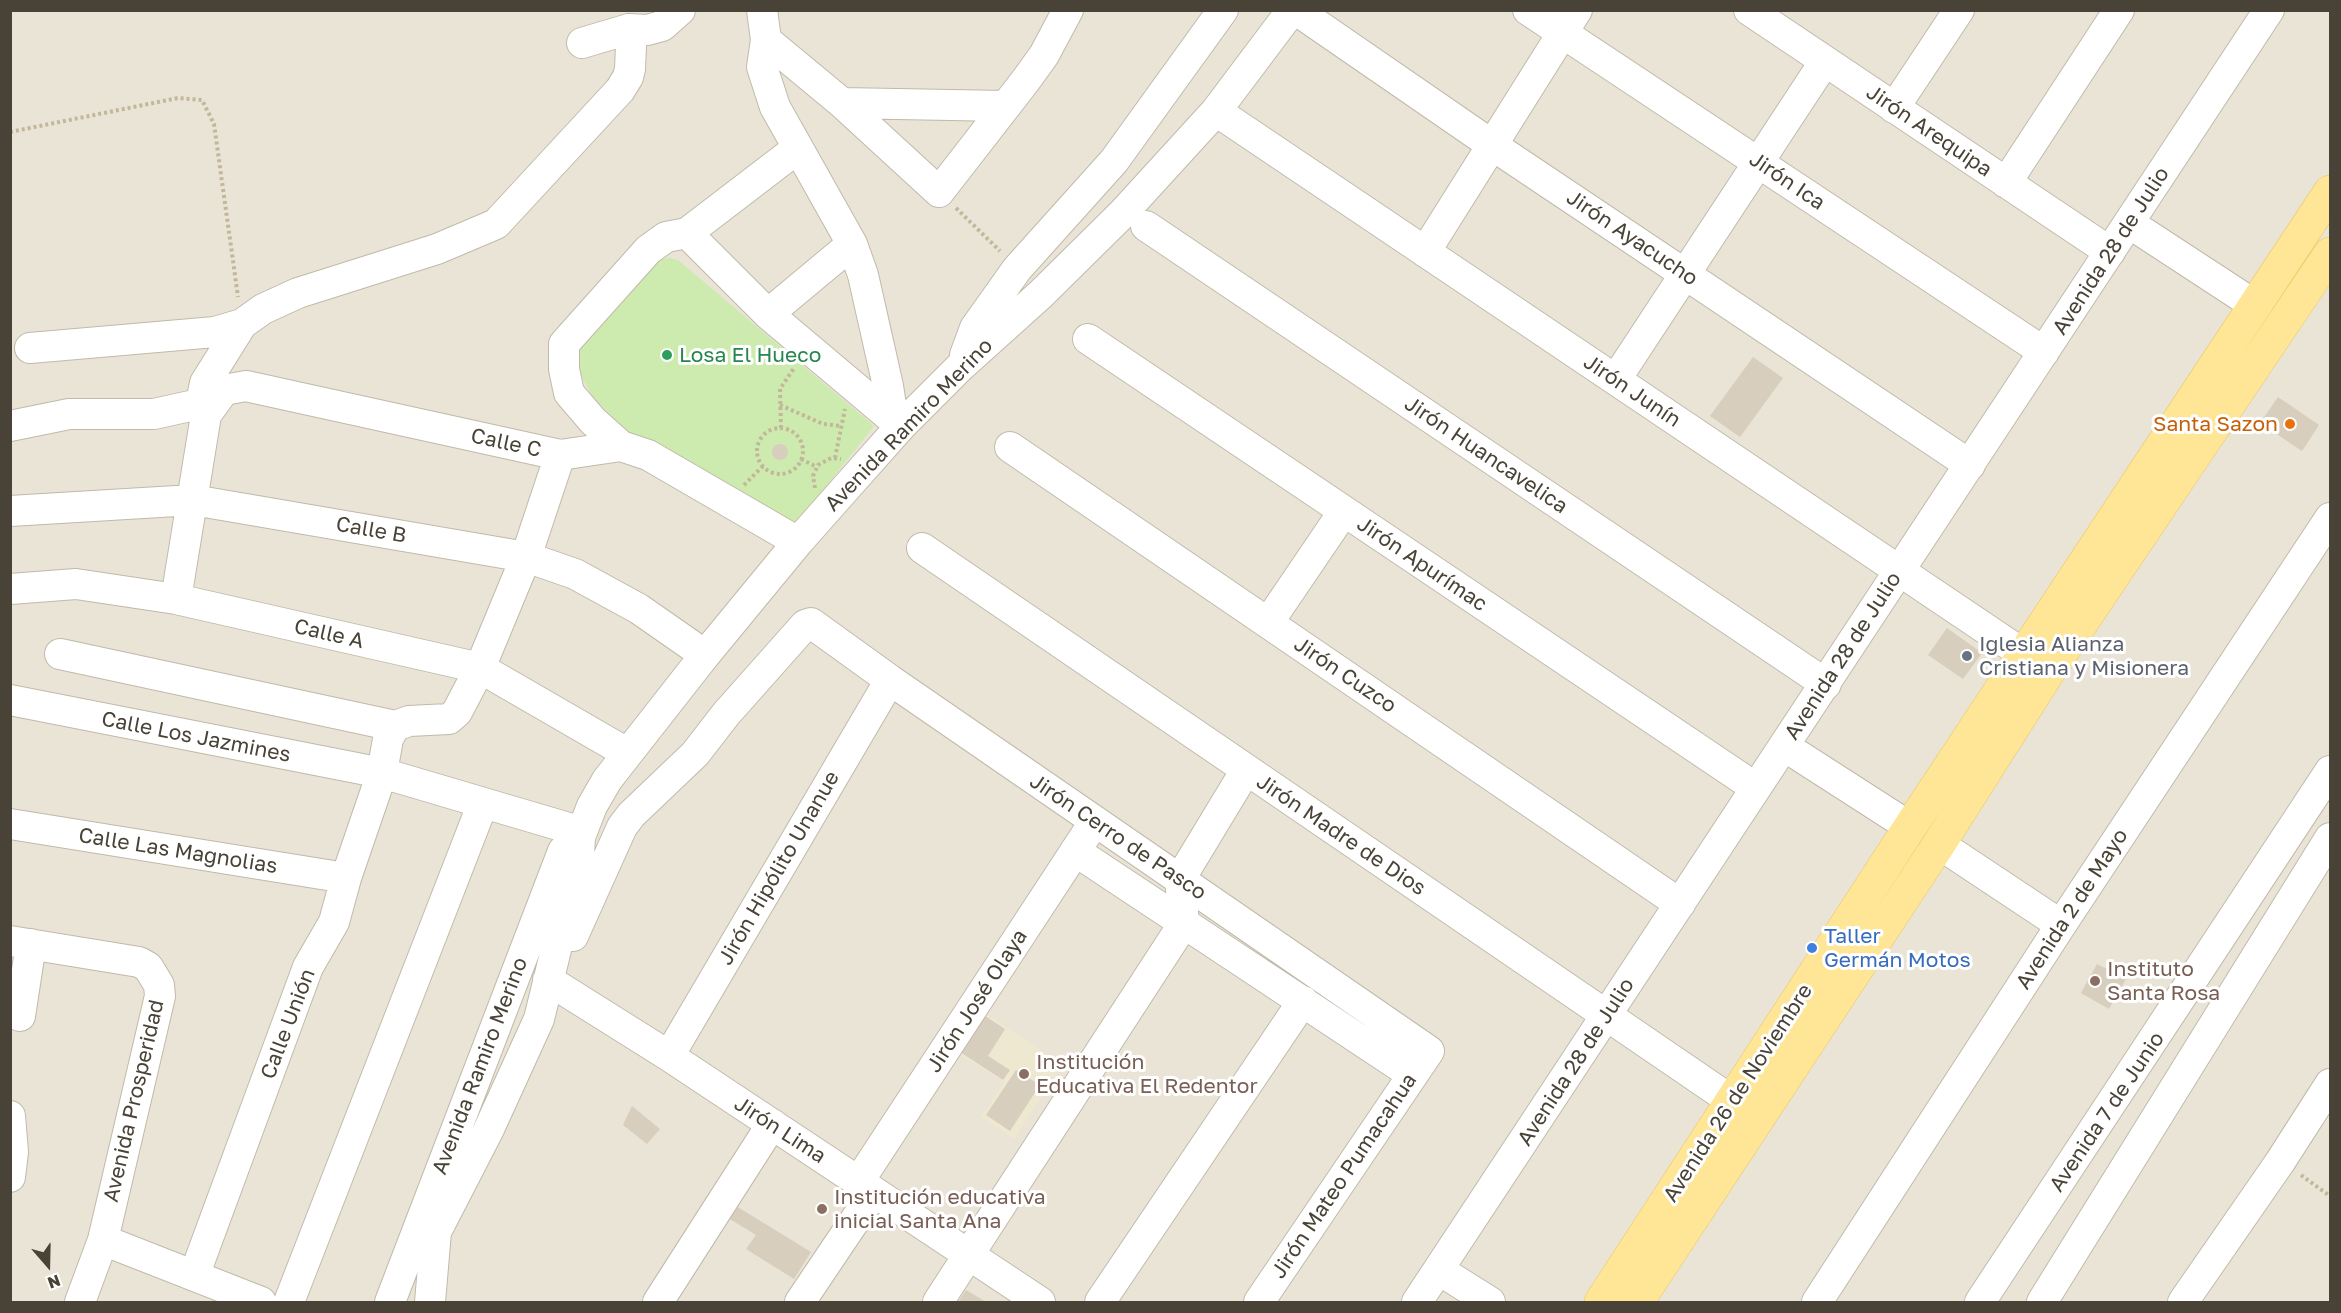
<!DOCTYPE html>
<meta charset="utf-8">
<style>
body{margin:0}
#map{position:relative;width:2341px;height:1313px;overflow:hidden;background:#f5f1e8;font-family:"Golos Text",sans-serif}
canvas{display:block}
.frame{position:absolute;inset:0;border:12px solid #494236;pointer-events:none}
.north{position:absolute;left:18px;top:1235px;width:60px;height:60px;-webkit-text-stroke:4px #fff;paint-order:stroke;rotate:160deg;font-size:16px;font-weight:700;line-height:24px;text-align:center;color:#494236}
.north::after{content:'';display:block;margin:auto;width:21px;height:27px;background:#494236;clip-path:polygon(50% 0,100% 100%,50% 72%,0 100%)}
</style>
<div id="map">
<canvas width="2341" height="1313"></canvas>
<div class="frame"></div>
<div class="north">N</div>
</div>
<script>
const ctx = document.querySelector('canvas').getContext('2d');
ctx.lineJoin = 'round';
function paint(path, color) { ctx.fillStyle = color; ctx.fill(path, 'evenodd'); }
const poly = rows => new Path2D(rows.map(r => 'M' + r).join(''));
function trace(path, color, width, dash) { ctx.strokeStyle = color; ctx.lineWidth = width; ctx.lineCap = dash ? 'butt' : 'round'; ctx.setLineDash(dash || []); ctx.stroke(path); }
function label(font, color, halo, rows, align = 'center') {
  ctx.font = font + ' "Golos Text",sans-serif'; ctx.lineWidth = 6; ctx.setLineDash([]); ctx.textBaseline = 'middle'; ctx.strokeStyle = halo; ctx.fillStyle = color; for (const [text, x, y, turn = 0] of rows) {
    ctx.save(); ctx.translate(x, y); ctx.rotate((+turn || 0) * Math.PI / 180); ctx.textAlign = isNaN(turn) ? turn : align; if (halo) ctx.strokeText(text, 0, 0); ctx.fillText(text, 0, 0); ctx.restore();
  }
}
const residential = poly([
 [11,11,2330,11,2330,1302,11,1302]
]);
const education = poly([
 [985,1013,1063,1065,1014,1139,981,1117,1004,1082,958,1053]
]);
const green = poly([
 [670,258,678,260,874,426,793,528,628,433,593,397,579,372,578,349,647,270,661,259]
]);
const building = poly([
 [1753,357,1783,378,1740,437,1710,416],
 [2278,397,2319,425,2302,451,2260,423],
 '772 452a8 8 0 1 1 16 0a8 8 0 1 1-16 0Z',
 [1947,628,1982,653,1963,679,1928,655],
 [2097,964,2126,979,2109,1009,2081,993],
 [985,1016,1005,1029,988,1056,1010,1070,1003,1080,960,1052],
 [1016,1070,1040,1085,1010,1131,986,1115],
 [632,1106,660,1129,647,1144,623,1125],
 [736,1206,811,1252,794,1279,746,1249,756,1235,728,1218],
 [966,1290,986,1302,958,1302]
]);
const path = poly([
 [10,132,178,98,202,100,214,124,238,297],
 [956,208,1000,251],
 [780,405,823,424,841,426],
 [781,428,780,389,794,368],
 '757 451a23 23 0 1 1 46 0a23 23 0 1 1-46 0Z',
 [835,458,845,409],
 [801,459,817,467],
 [744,485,763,466],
 [815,488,813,476,818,465,831,458,841,459],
 [2301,1175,2330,1196]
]);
const minor = poly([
 [762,10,766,40,762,67,775,107,852,244,863,275,888,386,893,418],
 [1296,10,1492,145,1970,465],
 [1528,10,2044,352],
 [1749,10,2110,252],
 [766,40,842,103,939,192,1026,80,1044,55,1068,10],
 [582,43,629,29,647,30,662,26,680,10],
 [842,103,1005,106],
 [1894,108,1959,10],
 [1216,111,2044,668],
 [2006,183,2119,10],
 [2129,223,2256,306],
 [1146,226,1826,684],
 [687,233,798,148],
 [1425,252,1577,10],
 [768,314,852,244],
 [1088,339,1756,788],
 [30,348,215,332,242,324],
 [965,355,975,328,1017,269,1114,161,1223,10],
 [1616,379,1825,61],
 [10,426,69,414,154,414,190,406,199,407,206,415,224,390,246,386,560,455,621,446,648,455,798,542],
 [621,446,593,421,569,393,564,369,564,344,648,250,666,237,687,233,768,314,901,426],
 [1010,447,1680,904],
 [10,511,193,500,526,557,575,574,639,609,705,655],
 [922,548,1732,1101,1756,1104],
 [10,589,76,584,176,599,480,668,627,753],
 [176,599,206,415,202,398,205,383,242,324,263,309,298,293,437,249,496,224,620,90,628,77,630,69,631,46,629,29],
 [1268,623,1344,511],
 [60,654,395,726],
 [10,700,382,773,582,832],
 [1784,746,1910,827],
 [10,824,346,878],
 [1939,844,2061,925],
 [1075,851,1413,1075],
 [573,936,622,827,631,815,695,754,726,714,805,625,811,623,890,680,1429,1051,1259,1302],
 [10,941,139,962,148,967,159,985,160,996,103,1240,80,1302],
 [548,980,669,1056,1040,1302],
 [20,1016,31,944],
 [669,1056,890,680],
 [10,1116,13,1152,10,1177],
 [859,1181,1095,821],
 [103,1240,261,1302],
 [1439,1270,1490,1302],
 [194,1276,308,967,334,922,346,878,382,773,388,739,395,726,409,721,449,719,457,712,480,668,526,557,560,455],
 [289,1302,483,803],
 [390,1302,563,851,570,844],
 [430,1302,436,1232,488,1131,539,1019,579,856,580,837,592,806,607,780,705,655,798,542,845,489,901,426,961,366,1041,294,1121,215,1216,111,1292,10],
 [658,1302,772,1124],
 [800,1302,874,1192],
 [938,1302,1184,923,1180,879,1246,770],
 [1100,1302,1303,1001],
 [1417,1302,2269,10],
 [1817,1302,2061,925,2330,518],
 [1980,1302,2330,771],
 [2042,1302,2330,838],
 [2183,1302,2280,1162,2330,1084]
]);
const major = poly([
 [1601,1302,1910,827,2330,192],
 [1637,1302,1939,844,2049,671,2330,254]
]);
const markers = [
 [667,355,6,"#2e9e5b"],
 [2290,424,6,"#e8710a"],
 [1967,656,6,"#6b7280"],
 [1812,948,6,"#3f7fe0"],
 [2095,981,6,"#8d6e63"],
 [1024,1074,6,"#8d6e63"],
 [822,1209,6,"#8d6e63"]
];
const streetNames = [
 ["Jirón Arequipa",1929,131,34],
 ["Jirón Ica",1787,181,34],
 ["Jirón Ayacucho",1632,238,34],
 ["Avenida 28 de Julio",2111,251,-57],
 ["Jirón Junín",1632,391,34],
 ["Avenida Ramiro Merino",909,425,-46],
 ["Calle C",506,443,12],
 ["Jirón Huancavelica",1486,455,34],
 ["Calle B",371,530,10],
 ["Jirón Apurímac",1422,564,34],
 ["Calle A",329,634,13],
 ["Avenida 28 de Julio",1843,656,-57],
 ["Jirón Cuzco",1345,675,34],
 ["Calle Los Jazmines",196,737,11],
 ["Jirón Madre de Dios",1341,835,34],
 ["Jirón Cerro de Pasco",1118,837,34],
 ["Calle Las Magnolias",178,851,9],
 ["Jirón Hipólito Unanue",779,868,-60],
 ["Avenida 2 de Mayo",2072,909,-57],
 ["Jirón José Olaya",977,1001,-57],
 ["Calle Unión",288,1024,-69],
 ["Avenida 28 de Julio",1576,1062,-57],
 ["Avenida Ramiro Merino",480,1066,-69],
 ["Avenida 26 de Noviembre",1738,1093,-57],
 ["Avenida Prosperidad",134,1101,-77],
 ["Avenida 7 de Junio",2107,1112,-56],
 ["Jirón Lima",780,1130,33],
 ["Jirón Mateo Pumacahua",1344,1176,-56]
];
const leisureNames = [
 ["Losa El Hueco",679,355]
];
const foodNames = [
 ["Santa Sazon",2278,424]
];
const worshipNames = [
 ["Iglesia Alianza",1979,644],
 ["Cristiana y Misionera",1979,668]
];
const shopNames = [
 ["Taller",1824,936],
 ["Germán Motos",1824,960]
];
const educationNames = [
 ["Instituto",2107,969],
 ["Santa Rosa",2107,993],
 ["Institución",1036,1062],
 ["Educativa El Redentor",1036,1086],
 ["Institución educativa",834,1197],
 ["inicial Santa Ana",834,1221]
];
paint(residential, '#e9e4d6');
paint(education, '#eee8d1');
paint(green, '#cdebaf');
paint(building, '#d7cebd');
trace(minor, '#c1baaa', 32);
trace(major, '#eac761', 34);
trace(path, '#c3b79a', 4, [3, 3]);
trace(minor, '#fff', 30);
trace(major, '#ffe697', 33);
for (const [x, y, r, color] of markers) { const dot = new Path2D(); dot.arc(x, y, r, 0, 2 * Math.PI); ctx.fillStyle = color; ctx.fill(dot); trace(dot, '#fff', 2); }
label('21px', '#494236', '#fff', streetNames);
label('21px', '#27864d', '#fff', leisureNames, 'left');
label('21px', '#c56008', '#fff', foodNames, 'right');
label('21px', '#5b616d', '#fff', worshipNames, 'left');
label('21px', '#366cbe', '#fff', shopNames, 'left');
label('21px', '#785e54', '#fff', educationNames, 'left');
</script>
